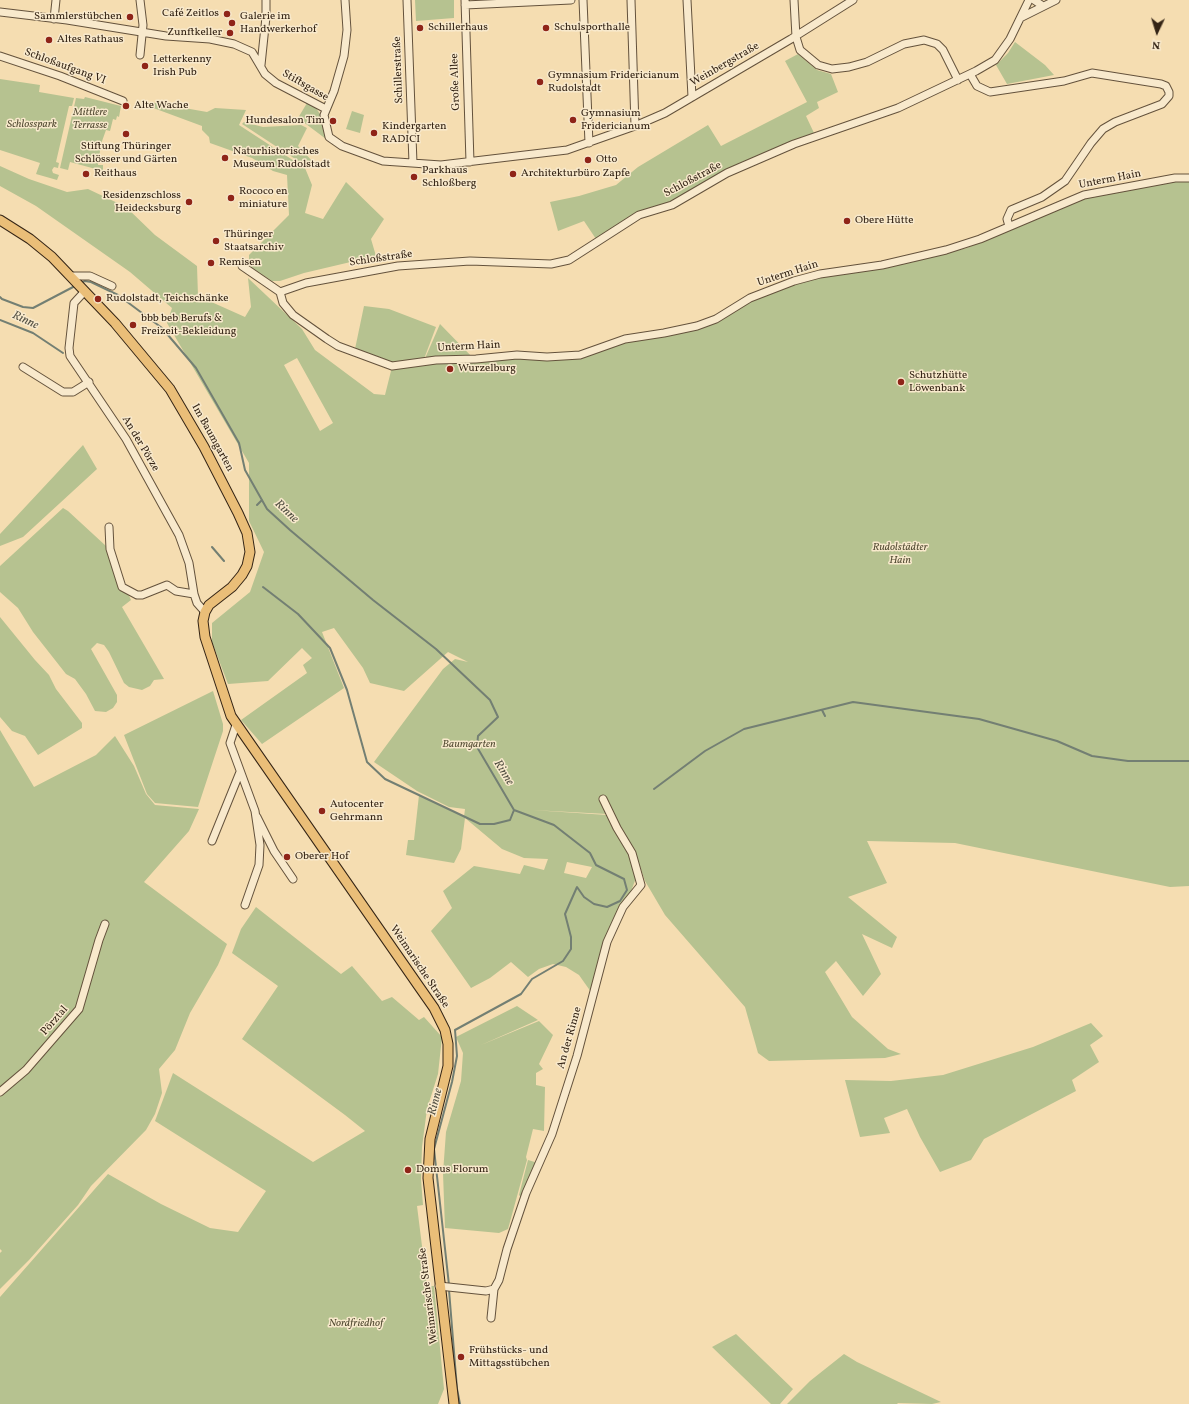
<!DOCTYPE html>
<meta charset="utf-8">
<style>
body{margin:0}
#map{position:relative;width:1189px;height:1404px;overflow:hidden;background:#f5ddb1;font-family:Vollkorn,serif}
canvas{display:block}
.north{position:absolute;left:1137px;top:12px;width:40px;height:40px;-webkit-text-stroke:3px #f8e9cc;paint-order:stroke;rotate:184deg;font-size:11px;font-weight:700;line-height:16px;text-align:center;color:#342415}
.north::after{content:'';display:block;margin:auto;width:14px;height:18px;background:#342415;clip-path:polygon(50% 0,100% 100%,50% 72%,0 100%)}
</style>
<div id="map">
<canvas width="1189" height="1404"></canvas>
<div class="north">N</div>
</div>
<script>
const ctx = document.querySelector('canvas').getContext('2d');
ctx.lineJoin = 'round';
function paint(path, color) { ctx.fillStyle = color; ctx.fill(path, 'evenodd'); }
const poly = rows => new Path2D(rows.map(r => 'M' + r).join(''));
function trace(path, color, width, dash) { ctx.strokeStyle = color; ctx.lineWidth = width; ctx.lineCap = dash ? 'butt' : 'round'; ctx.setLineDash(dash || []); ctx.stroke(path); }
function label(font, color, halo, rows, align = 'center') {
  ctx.font = font + ' Vollkorn,serif'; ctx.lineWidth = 3; ctx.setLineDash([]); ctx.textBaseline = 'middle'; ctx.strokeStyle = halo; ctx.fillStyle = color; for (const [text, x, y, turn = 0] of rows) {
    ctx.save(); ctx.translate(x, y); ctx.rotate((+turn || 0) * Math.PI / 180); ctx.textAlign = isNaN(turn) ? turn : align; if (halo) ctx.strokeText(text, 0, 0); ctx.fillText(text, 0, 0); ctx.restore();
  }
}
const green = poly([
 [415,0,454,0,454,18,416,21],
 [1015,42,1045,65,1054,75,1007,84,996,65,1008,53],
 [798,54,817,70,831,74,838,92,817,102,819,108,806,116,814,133,726,171,671,203,638,212,596,239,584,221,558,231,550,202,579,196,616,185,638,167,708,125,721,146,807,102,785,61],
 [0,79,40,85,39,92,74,98,72,106,69,106,56,162,59,163,58,168,54,167,52,170,53,173,59,175,57,180,36,174,40,163,0,150],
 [85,97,121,106,119,117,117,116,116,120,113,119,110,131,106,130,101,144,98,165,103,165,103,171,70,162,68,170,60,168,76,98,84,99],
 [150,102,207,112,215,108,246,110,239,125,305,168,312,185,305,213,323,219,346,182,384,219,371,239,376,256,304,273,280,281,272,281,249,266,249,255,289,215,287,175,273,171,252,158,210,143,209,137,202,130,202,126,148,106],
 [307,103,316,108,320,114,326,139,298,118],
 [352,111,364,115,360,133,346,129],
 [244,122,263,127,301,125,307,128,298,146,314,163,309,168,242,124],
 [0,166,29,179,67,192,88,189,126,207,155,235,197,266,198,296,245,317,251,307,248,278,302,329,315,350,374,394,385,395,392,367,423,363,440,324,475,360,517,356,547,359,680,332,779,289,816,277,933,256,967,248,1069,203,1094,195,1179,180,1189,180,1189,886,1170,887,955,843,867,841,887,883,848,897,897,937,892,948,862,934,881,974,863,996,836,961,825,972,852,1017,888,1049,901,1054,885,1058,769,1061,758,1053,745,1007,665,915,645,881,635,852,619,826,609,802,602,804,607,814,532,810,607,815,630,854,636,878,630,894,621,904,605,940,591,992,579,975,566,967,553,964,539,969,528,977,511,962,490,978,471,988,431,931,452,908,443,891,474,866,520,874,524,865,544,870,548,859,524,858,502,849,465,818,461,849,454,863,406,855,408,840,414,840,419,795,464,817,465,809,449,807,417,791,374,762,443,669,455,659,468,662,448,652,404,691,370,683,363,668,334,628,322,632,344,688,262,744,241,720,307,673,303,665,312,658,302,648,268,681,228,684,212,642,212,623,250,592,264,552,249,521,249,463,167,323,172,308,130,272,36,206,0,186],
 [297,358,333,423,320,431,284,365],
 [567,862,592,867,586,878,564,873],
 [364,306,389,309,436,327,424,359,394,364,355,349],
 [83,445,97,469,23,537,0,546,0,534],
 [63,508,68,511,106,546,131,600,122,607,164,679,154,680,150,686,142,690,129,687,124,683,109,652,104,645,97,643,91,649,117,695,117,702,113,708,106,712,95,711,86,694,75,679,66,674,33,632,18,608,0,592,0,566],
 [0,617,35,660,49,675,56,689,82,723,82,728,38,755,25,736,12,731,0,717],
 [213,691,223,724,223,731,198,807,155,803,147,794,124,735],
 [0,730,34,787,96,755,115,736,134,766,146,794,155,805,199,809,189,831,144,882,227,944,218,965,190,1013,175,1050,159,1069,162,1093,155,1114,146,1130,91,1186,78,1205,29,1260,0,1289,0,1253,2,1251,0,1249],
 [256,907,341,974,352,966,382,1001,392,997,419,1020,424,1017,442,1037,438,1074,427,1109,422,1147,421,1179,423,1205,417,1206,427,1286,434,1286,444,1389,438,1404,0,1404,0,1297,108,1174,161,1204,210,1228,238,1232,266,1191,155,1121,173,1073,313,1162,365,1131,345,1115,242,1039,278,986,232,953,241,929],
 [517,1006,538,1020,481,1045,539,1021,553,1035,539,1064,543,1069,536,1073,536,1085,545,1087,544,1131,533,1129,526,1157,527,1160,508,1229,499,1233,445,1228,443,1173,446,1132,461,1081,463,1053,456,1037],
 [1091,1023,1103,1036,1090,1045,1099,1062,1072,1080,1076,1091,984,1139,971,1160,940,1172,920,1137,907,1109,884,1118,890,1133,860,1137,845,1080,891,1081,943,1075,1033,1047],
 [528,1160,538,1163,521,1197,519,1195],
 [736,1334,793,1389,780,1404,771,1404,712,1347],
 [844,1354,857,1362,941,1402,932,1404,898,1403,897,1404,787,1404,810,1381]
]);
const stream = poly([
 [80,283,85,281,91,282,118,295,162,328,196,368,239,443,245,470,267,509,290,530,373,600,436,649,490,700,498,717,478,736,477,747,514,810,554,825,590,853,596,865,624,879,627,890,620,901,607,907,594,904,584,897,577,887,565,914,571,937,571,949,563,961,532,979,521,994,455,1030,457,1056,452,1082,434,1149,449,1285],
 [0,297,2,299,23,307,33,308,75,286],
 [0,320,33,333,63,353],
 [257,505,262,500],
 [212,547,224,561],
 [263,587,298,614,330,648,347,690,367,762,385,779,480,824,494,824,510,820,514,810],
 [822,710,825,716],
 [654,789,705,751,744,729,853,702,979,719,1057,741,1092,756,1128,761,1189,761],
 [449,1290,457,1389,460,1404]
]);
const minor = poly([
 [140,0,143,25,140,55],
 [345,0,347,30,344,56,334,91,324,115,329,137,342,146,383,161,441,165,567,150,635,126,665,113,791,39,853,0],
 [407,0,413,163],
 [465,0,470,162],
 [583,0,589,143],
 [631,0,635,126],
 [687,0,692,97],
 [794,0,796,37,800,50,818,65,832,69,849,67,867,62,904,44,924,40,937,44,943,50,958,80],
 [1034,0,1043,6],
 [465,5,571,0],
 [0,12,67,20,166,36,210,39,234,44,252,52,265,74,276,83,326,109],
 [1022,17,1056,0],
 [54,19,56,0],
 [0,56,60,76,123,101],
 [261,65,266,17,266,0],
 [970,74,977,86,990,92,1064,81,1092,73,1161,84,1166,86,1169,92,1169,96,1162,104,1115,122,1103,129,1091,143,1065,181,1042,197,1011,210,1007,219,1009,226],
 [242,266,280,292,283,303,293,315,327,339,338,346,392,366,436,360,476,359,517,355,547,357,580,355,625,339,664,333,697,326,716,319,750,298,794,281,820,274,882,265,946,250,980,239,1084,195,1175,178,1189,178],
 [72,276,90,276,112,286],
 [85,291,74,303,69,348,70,356,126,439,179,535,189,563,194,594,197,603,205,612],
 [280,292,306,283,398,266,470,261,551,264,569,260,639,215,672,205,727,173,794,144,898,108,976,71,995,60,1010,39,1029,0],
 [23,367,63,392,73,392,89,382],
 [109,527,110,549,122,587,137,595,142,595,167,585,176,591,194,594],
 [236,725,230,743,255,811,260,845,259,865,245,905],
 [257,817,274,851,293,879],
 [212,841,240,772],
 [0,1092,26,1070,79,1009,99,940,105,924],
 [439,1286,486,1291,494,1289,499,1280,507,1249,526,1193,552,1134,577,1056,607,942,623,907,641,885,632,853,617,828,603,799],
 [491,1318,494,1289]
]);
const major = poly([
 [0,220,30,239,52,257,115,323,170,389,204,447,238,513,247,533,250,552,247,566,242,575,232,587,209,605,205,612,203,621,205,637,231,716,420,988,434,1008,445,1030,448,1044,448,1066,430,1139,428,1178,454,1404]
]);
const markers = [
 [227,14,4,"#8f2418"],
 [130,17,4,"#8f2418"],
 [232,23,4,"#8f2418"],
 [420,28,4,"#8f2418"],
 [546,28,4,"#8f2418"],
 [230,33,4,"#8f2418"],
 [49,40,4,"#8f2418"],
 [145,66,4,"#8f2418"],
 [540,82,4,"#8f2418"],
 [126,106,4,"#8f2418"],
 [573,120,4,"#8f2418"],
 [333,121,4,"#8f2418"],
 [374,133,4,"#8f2418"],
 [126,134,4,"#8f2418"],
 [225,158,4,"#8f2418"],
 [588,160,4,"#8f2418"],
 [86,174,4,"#8f2418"],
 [513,174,4,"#8f2418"],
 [414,177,4,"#8f2418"],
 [231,198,4,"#8f2418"],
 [189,202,4,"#8f2418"],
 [847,221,4,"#8f2418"],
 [216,241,4,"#8f2418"],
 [211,263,4,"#8f2418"],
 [98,299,4,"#8f2418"],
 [133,325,4,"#8f2418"],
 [450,369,4,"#8f2418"],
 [901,382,4,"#8f2418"],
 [322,811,4,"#8f2418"],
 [287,857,4,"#8f2418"],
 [408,1170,4,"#8f2418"],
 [461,1357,4,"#8f2418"]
];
const poiNames = [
 ["Café Zeitlos",219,14,"right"],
 ["Sammlerstübchen",122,17,"right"],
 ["Galerie im",240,17],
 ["Handwerkerhof",240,30],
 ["Schillerhaus",428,28],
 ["Schulsporthalle",554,28],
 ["Zunftkeller",222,33,"right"],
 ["Altes Rathaus",57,40],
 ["Letterkenny",153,60],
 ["Irish Pub",153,73],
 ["Gymnasium Fridericianum",548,76],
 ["Rudolstadt",548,89],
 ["Alte Wache",134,106],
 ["Gymnasium",581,114],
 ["Fridericianum",581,127],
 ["Hundesalon Tim",325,121,"right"],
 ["Kindergarten",382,127],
 ["RADICI",382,140],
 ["Stiftung Thüringer",126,147,"center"],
 ["Schlösser und Gärten",126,160,"center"],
 ["Naturhistorisches",233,152],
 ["Museum Rudolstadt",233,165],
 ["Otto",596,160],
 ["Parkhaus",422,171],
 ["Schloßberg",422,184],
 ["Reithaus",94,174],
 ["Architekturbüro Zapfe",521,174],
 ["Rococo en",239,192],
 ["miniature",239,205],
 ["Residenzschloss",181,196,"right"],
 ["Heidecksburg",181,209,"right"],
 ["Obere Hütte",855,221],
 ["Thüringer",224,235],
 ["Staatsarchiv",224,248],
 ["Remisen",219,263],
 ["Rudolstadt, Teichschänke",106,299],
 ["bbb beb Berufs &",141,319],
 ["Freizeit-Bekleidung",141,332],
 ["Wurzelburg",458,369],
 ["Schutzhütte",909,376],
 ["Löwenbank",909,389],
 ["Autocenter",330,805],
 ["Gehrmann",330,818],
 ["Oberer Hof",295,857],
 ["Domus Florum",416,1170],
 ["Frühstücks- und",469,1351],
 ["Mittagsstübchen",469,1364]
];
const streetNames = [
 ["Weinbergstraße",725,65,-30],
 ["Schloßaufgang VI",65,67,20],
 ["Schillerstraße",399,70,-92],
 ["Große Allee",456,82,-92],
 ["Stiftsgasse",305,86,30],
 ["Schloßstraße",693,180,-28],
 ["Unterm Hain",1110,180,-11],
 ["Schloßstraße",381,259,-8],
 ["Unterm Hain",788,274,-18],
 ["Unterm Hain",469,347,-3],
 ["Im Baumgarten",212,438,61],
 ["An der Pörze",140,444,59],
 ["Weimarische Straße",419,967,56],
 ["Pörztal",55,1021,-49],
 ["An der Rinne",570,1038,-74],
 ["Weimarische Straße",429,1296,-97]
];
const parkNames = [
 ["Mittlere",90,113],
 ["Terrasse",90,126],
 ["Schlosspark",32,125],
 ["Rudolstädter",900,548],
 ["Hain",900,561],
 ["Baumgarten",469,745],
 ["Nordfriedhof",356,1324]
];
const waterNames = [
 ["Rinne",25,321,25],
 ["Rinne",286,512,43],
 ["Rinne",503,773,59],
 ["Rinne",436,1102,-76]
];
paint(green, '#b6c290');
trace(stream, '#737f73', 2);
trace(minor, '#64523c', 9);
trace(major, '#342415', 11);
trace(minor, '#f8e9cc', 7);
trace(major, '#eabe78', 9);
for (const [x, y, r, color] of markers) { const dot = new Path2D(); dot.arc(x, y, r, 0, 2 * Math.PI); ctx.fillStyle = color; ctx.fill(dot); trace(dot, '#f8e9cc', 1.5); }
label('11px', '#342415', '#f8e9cc', poiNames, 'left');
label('11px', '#342415', '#f8e9cc', streetNames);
label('italic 11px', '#544c34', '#f8e9cc', parkNames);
label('italic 12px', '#545144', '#f8e9cc', waterNames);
</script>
